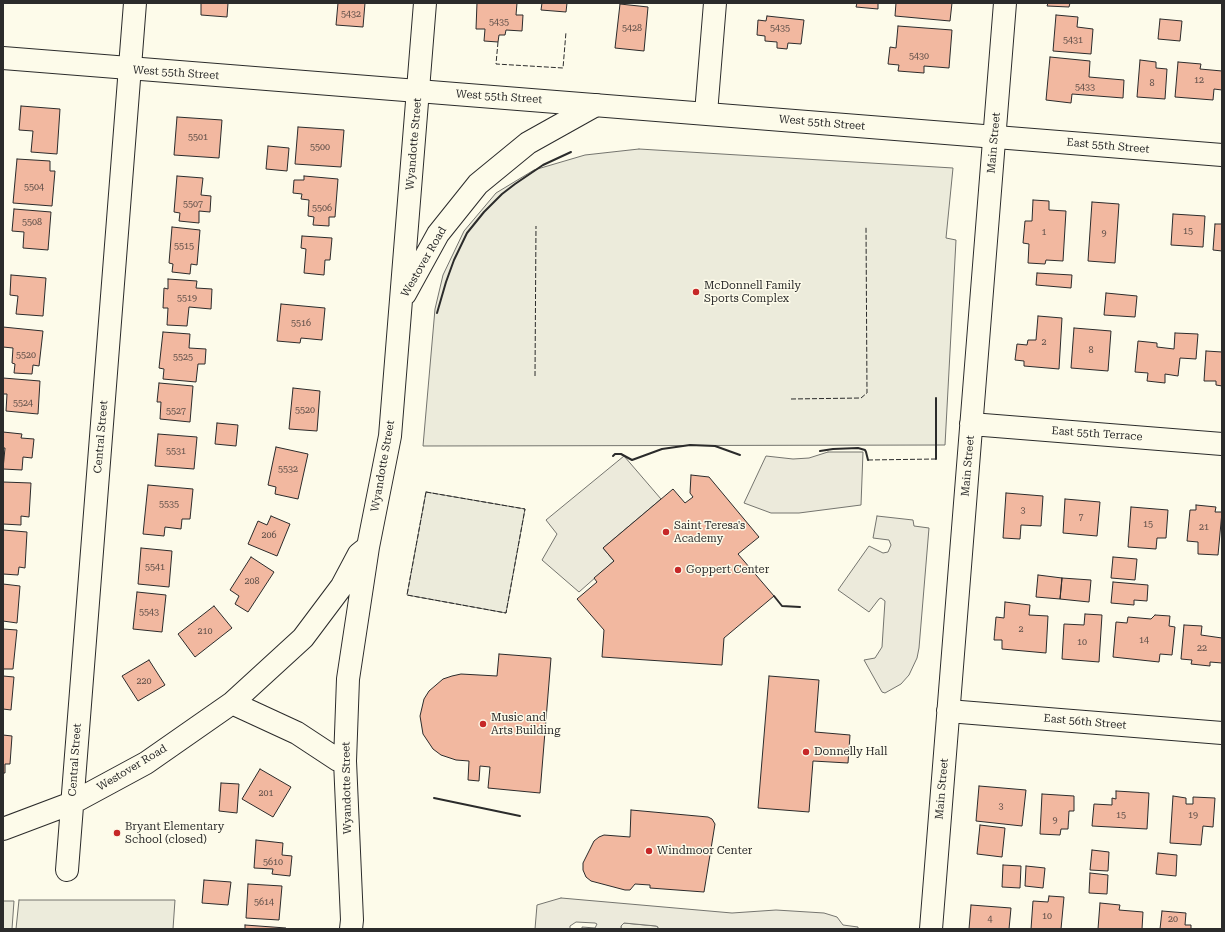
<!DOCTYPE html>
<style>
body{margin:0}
#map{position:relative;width:1225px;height:932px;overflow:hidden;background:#fdfbea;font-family:"Roboto Serif",serif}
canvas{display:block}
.frame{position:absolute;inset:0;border:4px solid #2b2b2b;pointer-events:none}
</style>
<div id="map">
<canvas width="1225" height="932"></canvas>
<div class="frame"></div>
</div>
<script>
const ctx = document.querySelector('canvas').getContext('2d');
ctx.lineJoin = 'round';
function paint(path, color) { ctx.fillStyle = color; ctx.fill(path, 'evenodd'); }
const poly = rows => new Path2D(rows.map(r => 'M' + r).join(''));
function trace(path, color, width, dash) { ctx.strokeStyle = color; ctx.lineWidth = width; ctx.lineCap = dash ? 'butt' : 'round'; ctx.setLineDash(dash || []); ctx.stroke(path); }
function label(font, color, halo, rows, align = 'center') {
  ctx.font = font + ' "Roboto Serif",serif'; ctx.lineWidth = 3; ctx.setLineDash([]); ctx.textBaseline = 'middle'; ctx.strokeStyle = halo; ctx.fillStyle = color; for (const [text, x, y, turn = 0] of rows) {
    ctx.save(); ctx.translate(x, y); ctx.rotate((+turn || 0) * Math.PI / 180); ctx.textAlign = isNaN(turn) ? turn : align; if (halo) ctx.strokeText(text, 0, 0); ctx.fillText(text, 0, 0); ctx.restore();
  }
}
const green = poly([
 [639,149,953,168,946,238,956,240,945,445,423,446,435,309,443,275,464,231,496,193,534,170,585,155,639,149],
 [426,492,525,509,506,613,407,595,426,492],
 [19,900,175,900,173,929,16,929,19,900],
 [3,901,14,901,12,929,3,929,3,901],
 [624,923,656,926,658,926,658,929,621,929,621,926,624,923]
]);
const parking = poly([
 [828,452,863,452,861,505,799,513,771,513,744,503,766,456,793,459,809,458,828,452],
 [624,456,661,499,603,548,614,561,579,592,542,560,557,534,546,520,624,456],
 [877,516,913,520,914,526,929,528,919,648,917,658,909,675,901,684,885,693,882,692,864,660,875,658,882,647,885,601,881,598,879,599,869,612,838,590,869,546,883,553,888,552,891,545,889,540,873,538,877,516],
 [561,898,732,913,776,910,824,913,837,917,843,925,858,927,858,929,658,929,658,927,656,926,624,923,621,926,621,929,582,929,582,927,595,928,597,924,595,923,576,922,570,926,570,929,535,929,537,905,561,898]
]);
const building = poly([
 [201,3,228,3,227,17,201,15,201,3],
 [338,3,365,3,363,27,336,25,338,3],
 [477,3,517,3,516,15,523,15,522,31,506,30,505,35,499,35,498,42,484,41,485,29,476,29,477,3],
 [542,3,567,3,566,12,541,10,542,3],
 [857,3,878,3,878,9,856,7,857,3],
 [896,3,952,3,950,21,895,16,896,3],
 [1048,3,1070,3,1069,7,1047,6,1048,3],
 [620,4,648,7,644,51,615,48,620,4],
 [1056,15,1078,17,1077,27,1093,29,1091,54,1053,51,1056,15],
 [767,16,804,20,801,44,788,43,787,49,777,48,777,42,765,41,765,36,757,35,758,20,766,21,767,16],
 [1160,19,1182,21,1180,41,1158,39,1160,19],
 [898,26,952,30,949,68,924,66,924,73,898,71,899,65,888,64,890,47,896,48,898,26],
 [1050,57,1090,61,1089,77,1124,80,1123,98,1072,94,1071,103,1046,100,1050,57],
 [1140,60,1156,62,1156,68,1167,69,1165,99,1137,97,1140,60],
 [1178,62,1201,64,1200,69,1222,71,1222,90,1214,89,1213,100,1175,97,1178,62],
 [21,106,60,109,57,154,31,152,33,131,19,130,21,106],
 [177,117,222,120,219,158,174,155,177,117],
 [298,127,344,130,341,167,295,164,298,127],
 [268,146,289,148,287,171,266,169,268,146],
 [17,159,50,161,50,171,55,171,52,206,13,203,17,159],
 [177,176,203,178,201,195,211,196,210,212,199,211,199,223,179,221,180,213,174,212,177,176],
 [304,176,338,179,335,217,329,217,329,226,313,225,314,217,308,216,309,200,301,199,302,194,293,193,294,180,304,180,304,176],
 [1033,200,1049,201,1049,210,1066,211,1063,261,1046,260,1045,264,1028,263,1029,244,1023,243,1025,221,1032,221,1033,200],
 [1092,202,1119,204,1115,263,1088,261,1092,202],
 [14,209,51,212,48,250,23,248,24,232,12,231,14,209],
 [1173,214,1205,216,1203,247,1171,245,1173,214],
 [1215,224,1222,224,1222,251,1213,250,1215,224],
 [172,227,200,230,197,265,191,264,190,274,172,272,173,264,169,263,172,227],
 [302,236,332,238,330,260,325,260,324,275,304,273,306,249,301,248,302,236],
 [1037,273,1072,275,1071,288,1036,285,1037,273],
 [11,275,46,278,43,316,16,314,18,296,10,295,11,275],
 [168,279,197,281,196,288,212,289,211,309,189,307,187,326,167,325,168,308,163,308,164,288,168,289,168,279],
 [1106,293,1137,296,1135,317,1104,315,1106,293],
 [281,304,325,308,322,340,301,338,300,343,277,341,281,304],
 [1038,316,1062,318,1059,369,1024,366,1024,361,1015,360,1017,344,1027,345,1028,340,1036,340,1038,316],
 [3,327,43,331,39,366,33,365,32,374,14,373,15,364,12,363,13,348,3,347,3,327],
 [1074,328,1111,331,1108,371,1071,368,1074,328],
 [163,332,190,334,189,348,206,349,205,364,198,364,196,382,163,379,164,369,159,368,163,332],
 [1175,333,1198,334,1196,359,1180,358,1178,376,1165,374,1165,383,1147,381,1148,373,1135,372,1138,341,1157,343,1157,347,1174,349,1175,333],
 [1206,351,1222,352,1222,386,1216,385,1216,381,1204,381,1206,351],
 [3,378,40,381,38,414,6,411,7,394,3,394,3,378],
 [159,383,193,386,190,422,160,419,161,402,157,402,159,383],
 [293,388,320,391,317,431,289,429,293,388],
 [217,423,238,425,236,446,215,444,217,423],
 [3,432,22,434,21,438,34,439,32,458,23,457,22,470,3,469,5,448,3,448,3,432],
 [158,434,197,437,194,469,155,466,158,434],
 [276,447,308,454,298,499,275,494,276,487,268,485,276,447],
 [691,475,709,477,759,537,738,554,774,596,724,638,722,665,602,657,604,630,577,599,597,582,594,578,614,561,603,548,673,489,685,503,693,497,690,493,691,475],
 [3,482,31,483,29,517,21,516,21,525,3,524,3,482],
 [148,485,193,489,190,519,182,519,181,529,165,527,164,536,143,534,148,485],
 [1006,493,1043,496,1041,526,1021,525,1020,539,1003,538,1006,493],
 [1065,499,1100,502,1097,536,1063,533,1065,499],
 [1196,505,1216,507,1215,512,1222,512,1218,555,1198,554,1198,542,1187,541,1190,510,1196,510,1196,505],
 [1131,507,1168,510,1166,538,1157,538,1156,549,1128,547,1131,507],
 [271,516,290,524,277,556,248,544,258,521,267,525,271,516],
 [3,530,27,532,25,568,19,567,18,575,3,574,3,530],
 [141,548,172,551,169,587,138,584,141,548],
 [251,557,274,572,248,612,235,604,239,596,230,590,251,557],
 [1113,557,1137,559,1135,580,1111,578,1113,557],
 [1038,575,1062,578,1060,599,1036,597,1038,575],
 [1062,578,1091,580,1089,602,1060,599,1062,578],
 [1113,582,1148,585,1147,601,1134,600,1134,605,1111,603,1113,582],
 [3,584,20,586,17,623,3,621,3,584],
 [137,592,166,595,162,632,133,629,137,592],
 [1005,602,1030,605,1029,615,1048,616,1046,653,1002,649,1002,640,994,640,996,617,1004,618,1005,602],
 [214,606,232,628,195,657,178,634,214,606],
 [1085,614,1102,615,1099,662,1062,659,1064,624,1084,625,1085,614],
 [1155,615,1170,616,1169,626,1175,627,1172,655,1160,654,1159,662,1113,657,1116,622,1127,623,1128,617,1151,619,1155,615],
 [1184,625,1202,626,1201,635,1222,638,1222,663,1210,662,1210,666,1191,664,1192,660,1181,659,1184,625],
 [3,629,17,630,13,669,3,669,3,629],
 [499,654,551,658,540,793,488,788,490,767,480,766,479,781,468,780,469,761,456,760,441,755,433,749,423,734,420,716,424,699,429,691,443,679,452,676,461,674,497,676,499,654],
 [149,660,165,685,138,701,122,676,149,660],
 [3,676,14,677,11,710,3,709,3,676],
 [769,676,819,680,815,732,850,735,848,763,813,761,809,812,758,808,769,676],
 [3,735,12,736,10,764,5,764,5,773,3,773,3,735],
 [260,769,291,787,273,817,242,799,260,769],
 [221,783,239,784,237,813,219,811,221,783],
 [979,786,1026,790,1022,826,976,821,979,786],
 [1116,791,1149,793,1147,829,1092,826,1094,804,1112,805,1112,798,1116,799,1116,791],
 [1042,794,1074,796,1074,811,1069,811,1068,829,1061,829,1060,835,1040,834,1042,794],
 [1173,796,1186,798,1186,804,1193,804,1193,797,1215,798,1213,827,1203,826,1201,845,1170,843,1173,796],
 [631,810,708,817,712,819,715,824,704,892,650,888,650,885,635,884,630,890,625,890,591,881,586,877,583,870,583,863,594,841,599,837,604,835,630,837,631,810],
 [980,825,1005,828,1002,857,977,854,980,825],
 [256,840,283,843,282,855,292,856,290,876,272,874,273,869,254,868,256,840],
 [1092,850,1109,852,1108,871,1090,870,1092,850],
 [1158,853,1177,855,1176,876,1156,874,1158,853],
 [1003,865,1021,866,1020,888,1002,887,1003,865],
 [1026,866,1045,868,1043,888,1025,886,1026,866],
 [1090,873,1108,875,1107,894,1089,893,1090,873],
 [204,880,231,882,228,905,202,903,204,880],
 [248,884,282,886,279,920,246,918,248,884],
 [1049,896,1064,897,1061,929,1031,929,1033,901,1048,902,1049,896],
 [1100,903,1120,905,1119,910,1143,912,1142,929,1098,929,1100,903],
 [971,905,1011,908,1009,929,969,929,971,905],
 [1162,911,1186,913,1185,925,1191,925,1191,929,1160,929,1162,911],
 [245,925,286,928,286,929,245,929,245,925]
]);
const minor = poly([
 [706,113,715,3],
 [405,294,438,234,478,184,528,143,596,105],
 [971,424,1222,444],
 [232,703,303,638,342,586,359,554,364,550],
 [948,711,1222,733],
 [3,829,72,803,146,763,232,703,297,733,338,760,345,761],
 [67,870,135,3],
 [351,929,352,920,345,761,348,679,368,547,390,436,425,3],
 [931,929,1005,3]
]);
const major = poly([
 [3,58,1222,155]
]);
const fence = poly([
 [498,42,496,64,563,68,566,32],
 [535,376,536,226],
 [791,399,861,398,867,393,866,226],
 [868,460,936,459],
 [426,492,525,509,506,613,407,595,426,492]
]);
const wall = poly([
 [437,313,446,282,454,260,467,233,484,212,502,194,515,184,543,165,571,152],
 [820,451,833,449,858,448,865,450,866,452,868,460],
 [613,456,615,454,621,454,632,460,662,449,690,445,715,446,740,455],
 [936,459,936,398],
 [774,596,782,606,800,607],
 [434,798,520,816]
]);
const markers = [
 [696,292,4,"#c62828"],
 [666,532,4,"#c62828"],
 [678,570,4,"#c62828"],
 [483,724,4,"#c62828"],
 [806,752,4,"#c62828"],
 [117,833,4,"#c62828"],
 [649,851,4,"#c62828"]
];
const numberNames = [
 ["5432",351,14],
 ["5435",499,22],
 ["5428",632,28],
 ["5435",780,28],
 ["5431",1073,40],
 ["5430",919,56],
 ["12",1199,80],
 ["8",1152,83],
 ["5433",1085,87],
 ["5501",198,137],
 ["5500",320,147],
 ["5504",34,187],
 ["5507",193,204],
 ["5506",322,208],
 ["5508",32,222],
 ["15",1188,231],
 ["1",1044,232],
 ["9",1104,233],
 ["5515",184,246],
 ["5519",187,298],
 ["5516",301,323],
 ["2",1044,342],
 ["8",1091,350],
 ["5520",26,355],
 ["5525",183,357],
 ["5524",23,403],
 ["5520",305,410],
 ["5527",176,411],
 ["5531",176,451],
 ["5532",288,469],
 ["5535",169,504],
 ["3",1023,510],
 ["7",1081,517],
 ["15",1148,524],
 ["21",1204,527],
 ["206",269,535],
 ["5541",155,567],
 ["208",252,581],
 ["5543",149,612],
 ["2",1021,629],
 ["210",205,631],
 ["14",1144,640],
 ["10",1082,642],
 ["22",1202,648],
 ["220",144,681],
 ["201",266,793],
 ["3",1001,806],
 ["15",1121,815],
 ["19",1193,815],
 ["9",1055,820],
 ["5610",273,862],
 ["5614",264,902],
 ["10",1047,916],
 ["4",990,919],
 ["20",1173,919]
];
const streetNames = [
 ["West 55th Street",176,73,4],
 ["West 55th Street",499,97,4],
 ["West 55th Street",822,123,5],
 ["Main Street",994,143,-85],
 ["Wyandotte Street",414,144,-85],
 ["East 55th Street",1108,146,5],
 ["Westover Road",424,262,-60],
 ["East 55th Terrace",1097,434,4],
 ["Central Street",101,437,-85],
 ["Wyandotte Street",383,466,-80],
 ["Main Street",968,466,-85],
 ["East 56th Street",1085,722,5],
 ["Central Street",75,760,-86],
 ["Westover Road",132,768,-31],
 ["Wyandotte Street",347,788,-91],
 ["Main Street",942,789,-85]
];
const poiNames = [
 ["McDonnell Family",704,286],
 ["Sports Complex",704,299],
 ["Saint Teresa's",674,526],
 ["Academy",674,539],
 ["Goppert Center",686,570],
 ["Music and",491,718],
 ["Arts Building",491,731],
 ["Donnelly Hall",814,752],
 ["Bryant Elementary",125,827],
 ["School (closed)",125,840],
 ["Windmoor Center",657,851]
];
paint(green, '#ecebdb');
trace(green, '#74746e', 1);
paint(parking, '#eceadb');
trace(parking, '#74746e', 1);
paint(building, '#f2b8a0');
trace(building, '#2b2b2b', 1);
trace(minor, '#2b2b2b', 24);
trace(major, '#2b2b2b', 24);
trace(minor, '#fdfbea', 22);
trace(major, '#fdfbea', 22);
trace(fence, '#2b2b2b', 1, [5, 2]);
trace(wall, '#2b2b2b', 2);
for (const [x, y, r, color] of markers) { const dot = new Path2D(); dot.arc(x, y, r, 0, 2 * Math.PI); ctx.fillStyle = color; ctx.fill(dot); trace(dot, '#fdfbea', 1.5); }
label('9px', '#5d4e48', null, numberNames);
label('11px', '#2b2b2b', '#fdfbea', streetNames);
label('11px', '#2b2b2b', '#fdfbea', poiNames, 'left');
</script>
